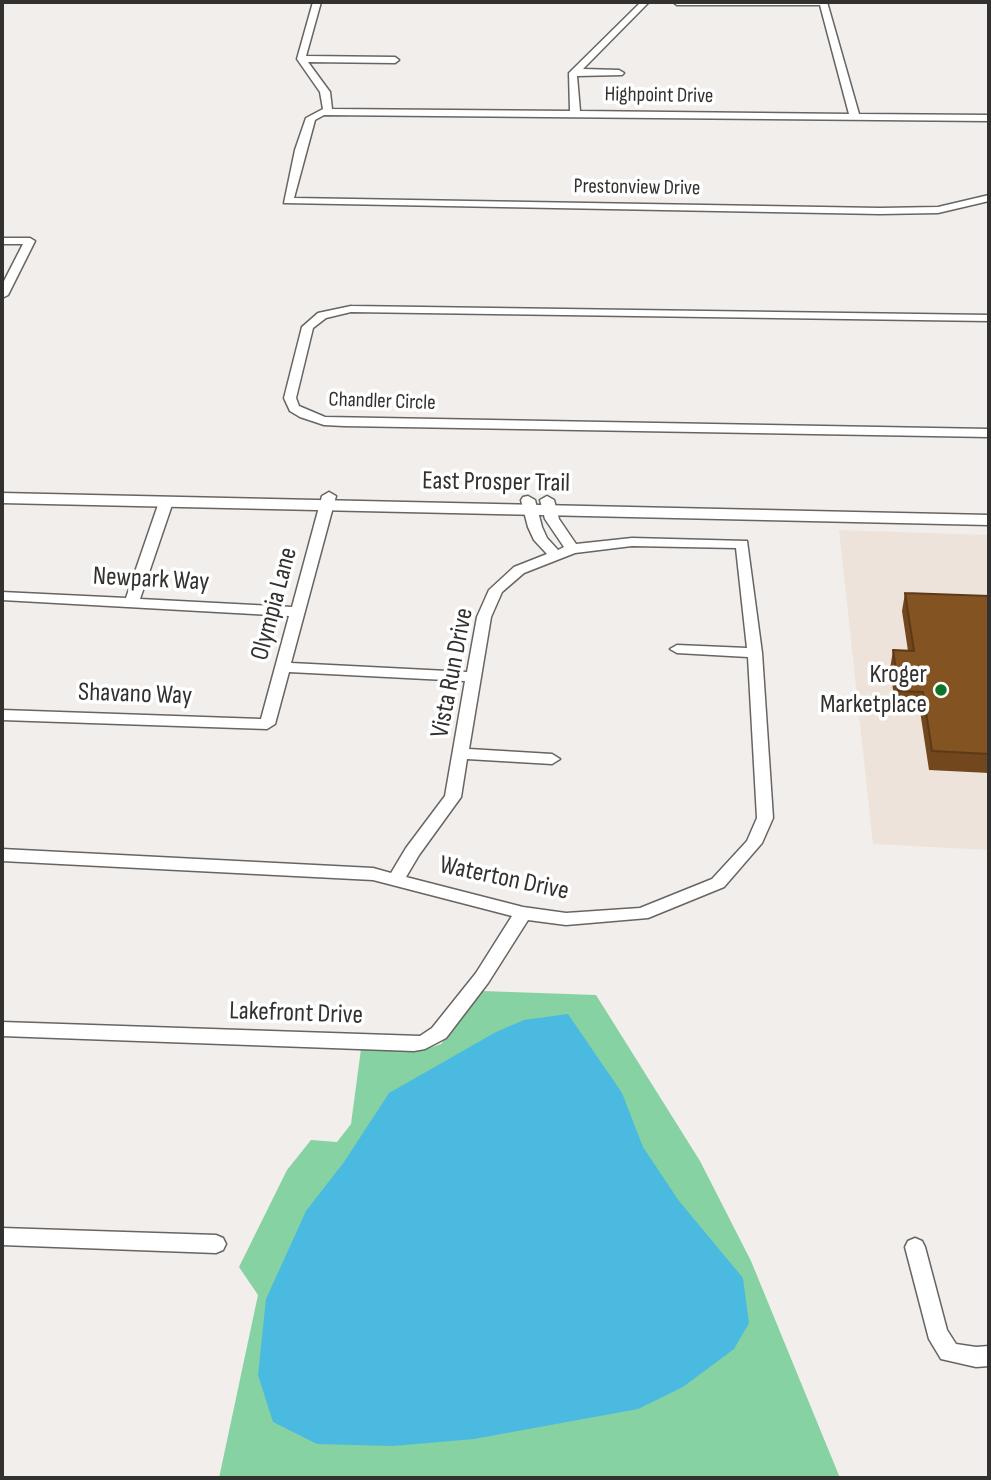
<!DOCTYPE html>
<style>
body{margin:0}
#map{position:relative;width:991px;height:1480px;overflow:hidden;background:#f2eeeb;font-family:"Sofia Sans Condensed",sans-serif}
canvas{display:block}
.frame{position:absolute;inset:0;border:4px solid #323130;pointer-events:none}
</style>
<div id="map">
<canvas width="991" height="1480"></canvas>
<div class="frame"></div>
</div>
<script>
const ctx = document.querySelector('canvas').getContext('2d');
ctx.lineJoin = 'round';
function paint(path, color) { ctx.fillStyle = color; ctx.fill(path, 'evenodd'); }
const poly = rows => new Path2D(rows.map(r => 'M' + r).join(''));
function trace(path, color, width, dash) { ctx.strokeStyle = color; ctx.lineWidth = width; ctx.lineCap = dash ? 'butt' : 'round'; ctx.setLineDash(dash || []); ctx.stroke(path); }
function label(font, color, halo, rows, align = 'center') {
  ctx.font = font + ' "Sofia Sans Condensed",sans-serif'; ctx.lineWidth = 7; ctx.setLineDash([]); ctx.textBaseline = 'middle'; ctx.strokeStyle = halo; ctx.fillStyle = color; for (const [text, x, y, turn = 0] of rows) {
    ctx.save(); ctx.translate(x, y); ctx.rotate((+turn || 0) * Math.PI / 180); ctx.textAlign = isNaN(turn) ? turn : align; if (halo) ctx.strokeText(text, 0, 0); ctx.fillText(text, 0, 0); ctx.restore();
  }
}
const built = poly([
 [839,530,989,535,989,850,873,844]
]);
const green = poly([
 [482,991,596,995,700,1161,751,1261,840,1478,219,1478,258,1295,239,1267,287,1170,311,1140,337,1142,351,1124,361,1049,424,1050,441,1044]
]);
const water = poly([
 [568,1014,622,1093,643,1147,679,1201,743,1278,749,1323,734,1349,683,1387,638,1409,474,1439,393,1446,317,1444,273,1422,258,1375,266,1299,306,1211,344,1162,389,1093,496,1032,524,1020]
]);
const street = poly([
 [313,2,321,2,306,56,395,57,399,60,395,63,308,62,330,92,332,109,570,111,569,73,641,2,649,2,583,69,619,70,624,73,622,75,577,76,580,111,849,114,820,5,677,5,673,2,827,2,859,114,989,115,989,121,324,115,315,120,294,198,880,208,938,207,989,195,989,201,938,213,880,214,284,203,295,150,306,118,323,109,320,92,297,59,313,2],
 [2,238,30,238,35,241,8,295,2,298,2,285,23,244,2,244,2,238],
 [351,306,989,315,989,321,351,312,326,318,313,328,296,398,299,406,325,417,989,429,989,437,344,426,324,425,300,417,290,411,284,398,302,327,318,313,351,306],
 [329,492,336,496,291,663,467,672,477,617,489,590,514,567,547,554,534,540,528,527,521,500,523,497,528,496,535,500,542,527,547,538,558,550,564,547,545,519,540,500,547,496,554,500,559,519,576,544,632,538,747,541,762,653,773,818,762,843,724,887,648,918,566,925,528,920,488,983,446,1038,425,1049,414,1051,2,1036,2,1022,420,1036,432,1028,476,973,512,916,373,880,2,861,2,849,373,868,391,873,406,848,445,796,465,681,289,672,275,724,267,729,2,720,2,710,261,719,289,616,2,600,2,592,126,598,159,502,166,498,173,502,140,599,292,607,322,496,329,492],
 [632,546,736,548,747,648,677,645,670,649,677,653,748,657,757,818,747,841,712,879,640,908,566,913,523,907,406,877,419,855,461,797,467,759,552,764,560,759,552,754,469,749,491,617,502,592,524,573,575,553,632,546],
 [2,1228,216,1235,223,1238,226,1244,223,1250,216,1253,2,1245,2,1228],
 [915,1238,922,1241,925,1247,947,1330,956,1344,976,1347,989,1346,989,1366,976,1367,941,1359,929,1339,905,1247,908,1241,915,1238]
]);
const secondary = poly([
 [2,493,989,515,989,525,2,503,2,493]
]);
const wall = poly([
 [905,593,989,596,989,773,929,770,920,711,896,710,890,669,893,650,908,651,902,611]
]);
const building = poly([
 [905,593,989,596,989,754,932,751,923,692,899,691,893,650,914,651,905,593]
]);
const markers = [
 [941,690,7,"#0d7527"]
];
const farStreetnames = [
 ["Highpoint Drive",659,96,1],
 ["Prestonview Drive",637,188,1],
 ["Chandler Circle",382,402,2]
];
const streetNames = [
 ["East Prosper Trail",496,483,1],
 ["Newpark Way",151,580,3],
 ["Olympia Lane",275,604,-75],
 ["Vista Run Drive",453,673,-79],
 ["Shavano Way",135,695,2],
 ["Waterton Drive",504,879,12],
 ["Lakefront Drive",296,1014,2]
];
const poiNames = [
 ["Kroger",927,675],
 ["Marketplace",927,705]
];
paint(built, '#ede3da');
paint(green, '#86d2a2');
paint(water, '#4bbae1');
trace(street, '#686461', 3);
trace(secondary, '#686461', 3);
paint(street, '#fff');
paint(secondary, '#fff');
paint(wall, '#72471d');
paint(building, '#845322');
trace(building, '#5c3a18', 2);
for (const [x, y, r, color] of markers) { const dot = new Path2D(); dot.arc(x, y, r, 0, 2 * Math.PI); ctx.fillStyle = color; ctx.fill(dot); trace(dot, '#fff', 2.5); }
label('21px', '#323130', '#fff', farStreetnames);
label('26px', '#323130', '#fff', streetNames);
label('26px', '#323130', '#fff', poiNames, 'right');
</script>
